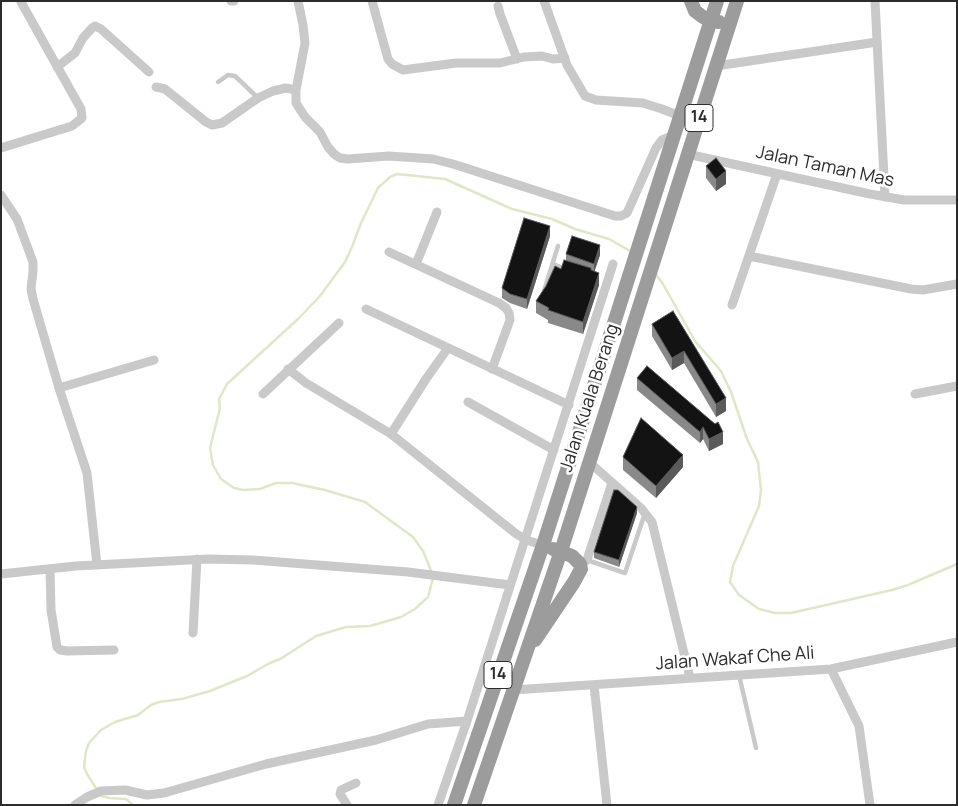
<!DOCTYPE html>
<style>
body{margin:0}
#map{position:relative;width:958px;height:806px;overflow:hidden;background:#fff;font-family:Manrope,sans-serif}
canvas{display:block}
.frame{position:absolute;inset:0;border:2px solid #2c2c2c;pointer-events:none}
</style>
<div id="map">
<canvas width="958" height="806"></canvas>
<div class="frame"></div>
</div>
<script>
const ctx = document.querySelector('canvas').getContext('2d');
ctx.lineJoin = 'round';
const poly = rows => new Path2D(rows.map(r => 'M' + r).join(''));
function trace(path, color, width, dash) { ctx.strokeStyle = color; ctx.lineWidth = width; ctx.lineCap = dash ? 'butt' : 'round'; ctx.setLineDash(dash || []); ctx.stroke(path); }
function paint(path, color) { ctx.fillStyle = color; ctx.fill(path, 'evenodd'); }
function label(font, color, halo, rows, align = 'center') {
  ctx.font = font + ' Manrope,sans-serif'; ctx.lineWidth = 5; ctx.setLineDash([]); ctx.textBaseline = 'middle'; ctx.strokeStyle = halo; ctx.fillStyle = color; for (const [text, x, y, turn = 0] of rows) {
    ctx.save(); ctx.translate(x, y); ctx.rotate((+turn || 0) * Math.PI / 180); ctx.textAlign = isNaN(turn) ? turn : align; if (halo) ctx.strokeText(text, 0, 0); ctx.fillText(text, 0, 0); ctx.restore();
  }
}
const stream = poly([
 [654,272,663,284,695,341,721,371,731,392,747,439,758,462,761,490,759,506,733,566,730,582,739,595,759,609,775,613,791,613,892,590,908,585,957,564],
 [432,573,423,551,413,537,365,502,325,490,292,483,276,483,260,489,243,490,234,488,221,479,213,465,210,448,220,408,219,399,227,384,298,319,320,296,345,262,352,247,361,223,378,188,390,177,397,174,445,179,512,209,552,219,575,229,609,239,632,252],
 [133,805,126,799,109,798,101,796,87,774,84,767,86,751,89,743,101,730,115,722,138,715,151,705,159,702,182,699,210,691,247,676,268,664,282,658,316,636,346,627,370,626,401,617,415,609,428,597,433,578]
]);
const service = poly([
 [218,82,228,75,235,76,258,98],
 [553,264,566,269],
 [544,291,558,246],
 [587,560,625,573,645,513],
 [739,675,756,748]
]);
const minor = poly([
 [231,1,234,1],
 [298,1,303,25,305,43,296,90,296,103,305,117,320,132,328,147,334,154,340,158,348,159,389,156,433,159,453,164,615,216,621,216,627,213,656,148,662,140,674,135],
 [372,1,388,59,392,64,403,70,456,63,500,63,524,57,542,56,553,59,565,58],
 [544,1,567,65,585,96,596,100,643,103,662,109,680,116],
 [875,1,885,197],
 [498,6,500,14,517,59],
 [716,66,877,42],
 [57,67,75,53,83,38,92,28,95,26,101,29,149,72],
 [156,87,165,89,206,122,212,125,222,123,258,98,273,91,286,88,296,90],
 [1,148,72,126,82,118,81,109,21,2],
 [687,154,870,194,904,200,957,200],
 [1,195,17,219,33,262,33,271,31,289,33,299,59,388,87,473,97,565],
 [389,252,499,303,506,308,509,313,510,320,492,369],
 [749,256,911,289,923,290,957,284],
 [416,264,437,212],
 [732,305,777,174],
 [366,309,569,405],
 [288,369,306,383,391,434,515,533,526,540,543,545],
 [59,388,154,360],
 [263,394,339,323],
 [915,394,957,386],
 [468,402,554,450],
 [391,434,426,379,448,348],
 [589,462,641,508,652,522,690,678],
 [580,564,587,560,612,483],
 [50,569,51,610,57,647,60,650,67,651,114,650],
 [1,574,76,566,208,559,253,560,408,572,510,585],
 [193,633,197,559],
 [831,669,859,726,870,805],
 [594,685,607,805],
 [513,690,831,669,957,642],
 [75,805,87,797,101,791,125,790,147,795,164,793,266,764,376,740,428,724,467,721],
 [347,805,340,794,341,790,356,783],
 [438,805,467,721,613,264]
]);
const trunk = poly([
 [691,1,695,11,703,17,711,21,719,22],
 [535,640,574,582,581,569,580,564,572,556,553,549],
 [454,805,543,545,717,1],
 [474,805,561,551,737,1]
]);
const wall = poly([
 [706,166,726,184,716,191,706,178],
 [550,236,527,309,510,303,502,298,502,288],
 [566,254,600,255,594,271,599,285,583,334,548,323,548,320,536,313,536,301,561,269,566,260],
 [673,311,726,411,716,417,684,363,672,370,652,336,652,324],
 [647,366,723,444,709,451,703,439,700,443,637,390,637,378],
 [623,457,683,467,656,498,623,470],
 [637,513,619,567,594,558,594,552]
]);
const shadedWall = poly([
 [726,171,726,184,716,191,716,179],
 [550,226,550,236,527,309,527,299],
 [600,245,600,255,594,273,594,264],
 [599,273,599,285,583,334,583,322],
 [684,351,684,363,672,370,672,358],
 [726,398,726,411,716,417,716,404],
 [703,427,703,439,700,443,700,432],
 [723,432,723,444,709,451,709,439],
 [683,455,683,467,656,498,656,486],
 [637,507,637,513,619,567,619,560]
]);
const building = poly([
 [716,158,726,171,716,179,706,166,716,158],
 [524,218,550,226,527,299,510,294,502,288,524,218],
 [572,236,600,245,594,264,566,254,572,236],
 [564,260,591,268,591,270,599,273,583,322,548,310,549,308,536,301,546,286,555,266,561,269,564,260],
 [673,311,726,398,716,404,684,351,672,358,652,324,673,311],
 [647,366,715,424,718,422,723,432,709,439,703,427,700,432,637,378,647,366],
 [641,418,683,455,656,486,623,457,641,418],
 [614,490,618,490,637,507,619,560,594,552,614,490]
]);
const shields = [
 [699,118,28],
 [498,675,28]
];
const shieldNames = [
 ["14",699,118],
 ["14",498,675]
];
const streetNames = [
 ["Jalan Taman Mas",825,167,12],
 ["Jalan Kuala Berang",590,398,-72],
 ["Jalan Wakaf Che Ali",735,659,-4]
];
trace(stream, '#dee8c7', 2.5);
trace(service, '#c9c9c9', 4.5);
trace(minor, '#c9c9c9', 9);
trace(trunk, '#9c9c9c', 14);
paint(wall, '#898989');
paint(shadedWall, '#5a5a5a');
paint(building, '#131313');
trace(building, '#5a5a5a', 1);
for (const [x, y, w] of shields) { const box = new Path2D(); box.roundRect(x - w / 2, y - 13.5, w, 27, 4); ctx.fillStyle = '#fff'; ctx.fill(box); trace(box, '#2c2c2c', 1); }
label('bold 16px', '#2c2c2c', null, shieldNames);
label('18px', '#2c2c2c', '#fff', streetNames);
</script>
